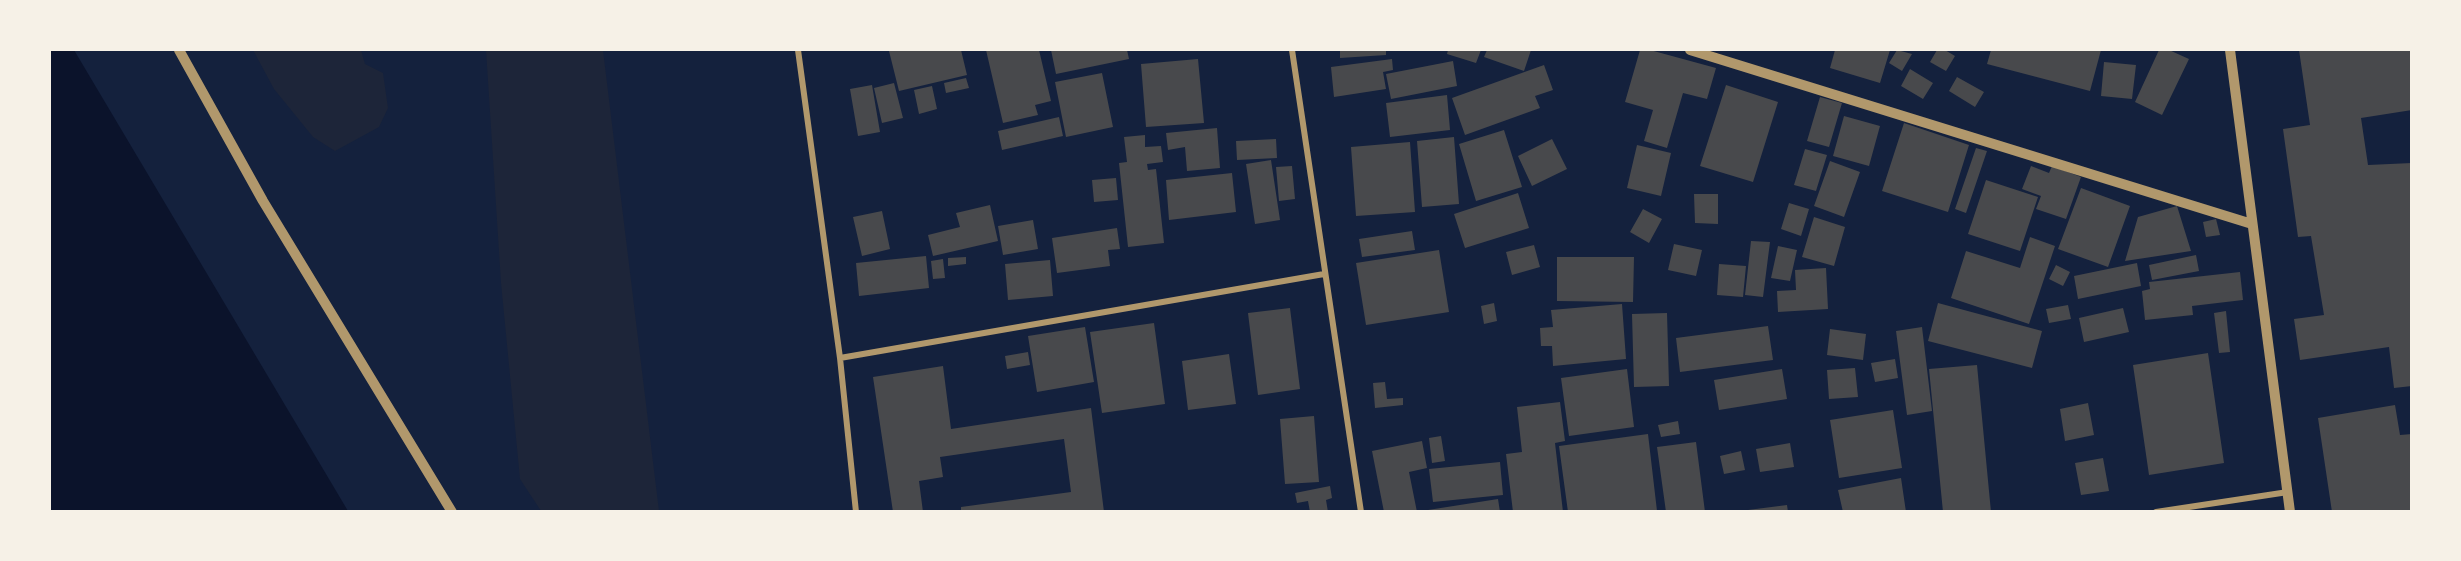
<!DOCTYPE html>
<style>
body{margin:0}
#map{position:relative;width:2461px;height:561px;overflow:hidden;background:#14213d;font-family:Jost,sans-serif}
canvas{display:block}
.frame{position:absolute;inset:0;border:51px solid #f6f1e7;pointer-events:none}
</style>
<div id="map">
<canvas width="2461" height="561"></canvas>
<div class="frame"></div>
</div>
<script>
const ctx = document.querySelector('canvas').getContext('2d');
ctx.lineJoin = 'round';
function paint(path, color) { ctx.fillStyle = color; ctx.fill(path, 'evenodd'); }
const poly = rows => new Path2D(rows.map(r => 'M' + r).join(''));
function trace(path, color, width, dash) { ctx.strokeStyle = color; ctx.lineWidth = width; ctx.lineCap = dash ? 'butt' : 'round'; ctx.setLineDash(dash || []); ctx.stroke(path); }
const green = poly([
 [253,50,361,50,365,64,383,73,388,108,379,127,335,151,313,137,274,89],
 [486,50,603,50,659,511,541,511,520,479,501,283]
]);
const water = poly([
 [50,50,74,50,348,511,50,511]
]);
const building = poly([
 [897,50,961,50,967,75,899,91,889,51],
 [986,50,1039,50,1051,101,1035,105,1038,115,1003,123],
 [1051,50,1127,50,1129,59,1056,74],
 [1340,50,1386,50,1386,55,1340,58],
 [1448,50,1481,50,1476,63,1447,54],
 [1487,50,1531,50,1524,71,1484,57],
 [1640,50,1650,50,1716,68,1707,99,1683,93,1667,148,1644,141,1653,110,1625,102],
 [1835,50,1890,50,1880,83,1830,68],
 [1897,50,1912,54,1902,71,1889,63],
 [1937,50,1945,50,1955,56,1946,71,1930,62],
 [1991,50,2101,50,2090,91,1987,64],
 [2159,50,2169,50,2189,59,2162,115,2135,102],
 [2299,50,2412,50,2412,110,2361,118,2368,165,2412,163,2412,386,2394,388,2389,347,2300,360,2294,319,2324,315,2311,236,2298,237,2283,129,2310,125],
 [1198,59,1204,123,1146,127,1141,64],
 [1392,59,1393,70,1383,72,1386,89,1334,97,1331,67],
 [1453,61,1457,86,1391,99,1386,74],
 [2104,62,2136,65,2132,99,2101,96],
 [1544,65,1553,90,1535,96,1540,108,1465,135,1452,98],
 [1910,69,1933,83,1923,99,1901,86],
 [1102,73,1113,127,1066,137,1055,82],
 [1957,77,1984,92,1975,107,1949,91],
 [966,78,969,88,946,93,944,83],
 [894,83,903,118,882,123,874,88],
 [872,85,880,132,858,136,850,89],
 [1726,85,1778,102,1753,182,1700,166],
 [932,86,937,109,919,114,914,90],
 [1447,95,1450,130,1390,137,1386,103],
 [1820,97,1842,103,1829,147,1807,141],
 [1844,116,1880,126,1869,166,1833,156],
 [1059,117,1063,136,1002,150,998,131],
 [1904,123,1969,145,1948,212,1882,191],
 [1217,128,1220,168,1187,171,1185,147,1168,150,1166,133],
 [1504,130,1522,187,1476,201,1459,144],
 [1145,135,1145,147,1161,146,1163,162,1147,164,1148,170,1156,169,1164,243,1128,247,1119,163,1127,162,1124,137],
 [1454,137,1459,204,1422,207,1417,141],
 [1276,139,1277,158,1237,160,1236,141],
 [1552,139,1567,169,1532,186,1518,156],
 [1410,142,1415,212,1356,216,1351,147],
 [1637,145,1671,153,1661,196,1627,188],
 [1976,148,1987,151,1966,213,1955,209],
 [1805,149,1827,155,1816,191,1794,185],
 [1271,160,1280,220,1255,224,1246,164],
 [1830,161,1860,172,1844,217,1814,206],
 [1292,166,1295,199,1279,201,1276,167],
 [2031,166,2049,173,2052,166,2081,177,2066,219,2036,209,2041,196,2022,189],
 [1232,173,1236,212,1169,220,1166,180],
 [1116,178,1118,200,1094,202,1092,180],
 [1986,180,2038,197,2020,251,1968,234],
 [2081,188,2130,206,2108,267,2058,249],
 [1518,193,1529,228,1465,248,1454,214],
 [1694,194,1718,194,1718,224,1695,223],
 [1789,203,1809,209,1801,236,1781,229],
 [990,205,998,241,933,256,928,235,960,227,956,213],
 [2177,206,2191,251,2125,261,2138,217],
 [1643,209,1662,219,1649,243,1630,232],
 [882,211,890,249,862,256,853,217],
 [1814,217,1845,227,1834,266,1802,257],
 [2216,219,2220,235,2206,237,2203,222],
 [1033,220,1038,249,1003,255,998,226],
 [1117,228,1120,249,1108,250,1110,266,1057,273,1052,238],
 [1412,231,1415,250,1362,257,1359,239],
 [2030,237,2055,246,2029,324,1951,298,1966,251,2020,268],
 [1751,241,1770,242,1763,297,1745,295],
 [1674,244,1702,250,1696,276,1668,270],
 [1534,245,1540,267,1512,275,1506,252],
 [1778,246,1797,250,1790,281,1771,278],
 [1439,250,1449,312,1366,325,1356,263],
 [2196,255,2199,271,2152,280,2149,265],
 [926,256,929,288,859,296,856,263],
 [966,257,966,264,948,266,948,258],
 [1557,257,1634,257,1633,302,1557,301],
 [943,259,945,278,933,279,931,261],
 [1050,260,1053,296,1008,300,1005,264],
 [2137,263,2141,286,2078,299,2074,276],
 [1719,264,1746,266,1743,297,1717,295],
 [2056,265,2070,272,2063,286,2049,279],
 [1826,268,1828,309,1778,312,1777,291,1796,290,1795,270],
 [2240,272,2243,300,2192,306,2193,315,2145,320,2142,291,2150,289,2149,282],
 [1494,303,1497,321,1484,324,1481,306],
 [1938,303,2042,331,2032,368,1928,341],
 [1622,304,1626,359,1553,366,1552,346,1541,346,1540,328,1553,327,1551,310],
 [2068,305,2071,319,2049,323,2046,309],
 [1290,308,1300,389,1258,395,1248,313],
 [2123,308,2129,332,2084,342,2079,318],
 [2226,311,2230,352,2219,353,2214,313],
 [1667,313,1669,386,1634,387,1632,314],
 [1154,323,1165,404,1102,413,1090,332],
 [1768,326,1773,360,1680,372,1676,338],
 [1085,327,1094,382,1037,392,1028,336],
 [1922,327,1932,411,1907,415,1896,331],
 [1830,329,1866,334,1863,360,1827,355],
 [1028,352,1030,365,1007,369,1005,356],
 [2208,353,2224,463,2149,475,2133,365],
 [1229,354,1236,404,1188,410,1182,361],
 [1895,359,1898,378,1875,382,1871,363],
 [1977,365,1991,512,1943,512,1929,369],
 [943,366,951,429,1091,408,1104,512,961,512,961,507,1071,492,1064,439,940,457,943,477,919,481,923,512,893,512,873,377],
 [1855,368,1858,397,1829,399,1827,370],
 [1627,369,1634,427,1569,436,1561,378],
 [1782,369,1787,399,1719,410,1714,380],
 [1385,382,1387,399,1403,398,1403,405,1375,408,1373,383],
 [1560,402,1565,441,1555,443,1563,512,1513,512,1506,454,1522,452,1517,407],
 [2088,403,2094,435,2065,441,2060,409],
 [2395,405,2400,435,2412,434,2412,512,2332,512,2318,418],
 [1893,410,1902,468,1839,478,1830,420],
 [1314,416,1319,482,1285,484,1280,419],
 [1678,421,1680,434,1661,437,1658,425],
 [1648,434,1657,511,1568,512,1559,446],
 [1441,436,1445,461,1432,463,1429,438],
 [1422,441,1427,468,1409,472,1417,512,1384,512,1372,451],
 [1696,442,1705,512,1666,512,1657,447],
 [1790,443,1794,467,1760,472,1756,449],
 [1741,451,1745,470,1724,474,1720,456],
 [2103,458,2109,491,2081,495,2075,463],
 [1500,462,1503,495,1433,502,1429,469],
 [1901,478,1906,512,1843,512,1838,490],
 [1330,486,1332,498,1326,500,1328,512,1310,512,1308,501,1297,503,1295,493],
 [1498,499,1500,512,1428,512,1428,510],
 [1787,505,1788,512,1748,512,1748,510]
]);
const minor = poly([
 [798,50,840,358,856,512],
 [1292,50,1361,512],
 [840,358,1324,274],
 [2156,512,2288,492]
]);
const tertiary = poly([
 [179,50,263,201,452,512],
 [1690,50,2252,224],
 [2230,50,2290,512]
]);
paint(green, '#1d2539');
paint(water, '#0b132b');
paint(building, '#48494c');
trace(minor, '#b1986c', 6);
trace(tertiary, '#b1986c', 10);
</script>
